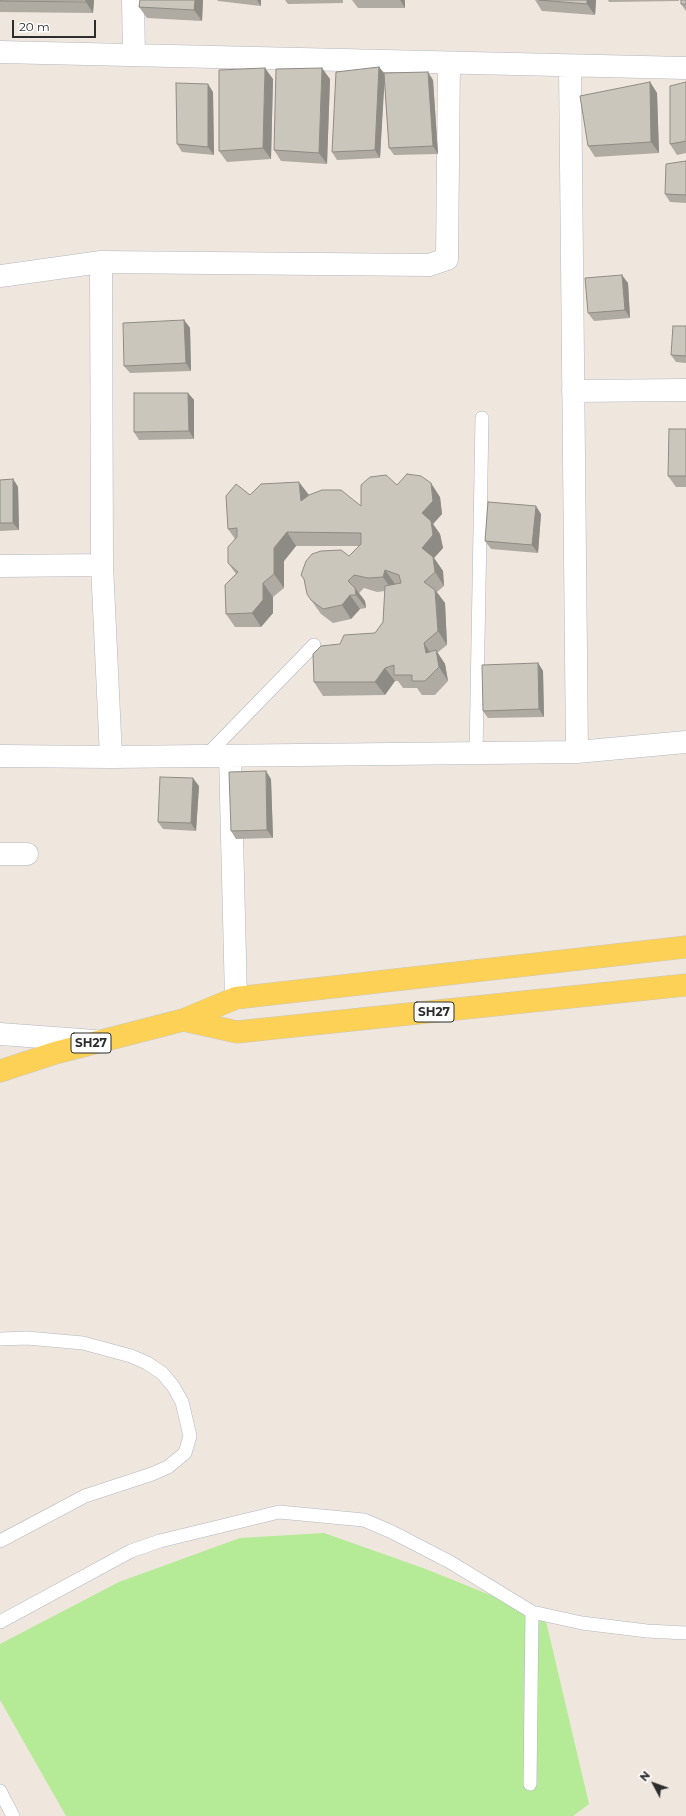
<!DOCTYPE html>
<style>
body{margin:0}
#map{position:relative;width:686px;height:1816px;overflow:hidden;background:#efe7de;font-family:Montserrat,sans-serif}
canvas{display:block}
.north{position:absolute;left:634px;top:1764px;width:40px;height:40px;-webkit-text-stroke:3px #fff;paint-order:stroke;rotate:311deg;font-size:11px;font-weight:700;line-height:16px;text-align:center;color:#2d2d2d}
.north::after{content:'';display:block;margin:auto;width:14px;height:18px;background:#2d2d2d;clip-path:polygon(50% 0,100% 100%,50% 72%,0 100%)}
.scale{position:absolute;left:12px;top:20px;width:84px;height:18px;box-sizing:border-box;border:2px solid #2d2d2d;border-top:0;padding-left:5px;font-size:12px;line-height:14px;white-space:nowrap;color:#2d2d2d;-webkit-text-stroke:3px #fff;paint-order:stroke}
</style>
<div id="map">
<canvas width="686" height="1816"></canvas>
<div class="north">N</div>
<div class="scale">20 m</div>
</div>
<script>
const ctx = document.querySelector('canvas').getContext('2d');
ctx.lineJoin = 'round';
function paint(path, color) { ctx.fillStyle = color; ctx.fill(path, 'evenodd'); }
const poly = rows => new Path2D(rows.map(r => 'M' + r).join(''));
function trace(path, color, width, dash) { ctx.strokeStyle = color; ctx.lineWidth = width; ctx.lineCap = dash ? 'butt' : 'round'; ctx.setLineDash(dash || []); ctx.stroke(path); }
function label(font, color, halo, rows, align = 'center') {
  ctx.font = font + ' Montserrat,sans-serif'; ctx.lineWidth = 3; ctx.setLineDash([]); ctx.textBaseline = 'middle'; ctx.strokeStyle = halo; ctx.fillStyle = color; for (const [text, x, y, turn = 0] of rows) {
    ctx.save(); ctx.translate(x, y); ctx.rotate((+turn || 0) * Math.PI / 180); ctx.textAlign = isNaN(turn) ? turn : align; if (halo) ctx.strokeText(text, 0, 0); ctx.fillText(text, 0, 0); ctx.restore();
  }
}
const green = poly([
 [324,1533,423,1568,545,1617,589,1804,573,1816,66,1816,0,1700,0,1644,119,1582,240,1538]
]);
const service = poly([
 [476,753,482,418],
 [206,756,314,645],
 [0,1339,27,1338,83,1343,131,1356,147,1363,162,1373,173,1386,182,1402,190,1436,185,1453,168,1467,152,1474,85,1496,0,1541],
 [0,1622,131,1551,160,1541,279,1512,364,1520,392,1532,450,1562,532,1612,582,1623,647,1631,686,1633],
 [530,1784,532,1612],
 [0,1791,13,1816]
]);
const minor = poly([
 [133,0,134,55],
 [0,52,686,68],
 [101,262,102,565,111,757],
 [0,276,101,262,429,265,447,259,449,63],
 [573,391,686,390],
 [0,566,102,565],
 [577,752,686,742],
 [0,756,111,757,577,752,570,66],
 [230,756,236,998],
 [0,854,27,854],
 [0,1034,95,1041]
]);
const primary = poly([
 [183,1020,236,998,686,947],
 [0,1071,55,1053,183,1020,237,1032,686,985]
]);
const wall = poly([
 [0,0,94,0,93,13,0,12],
 [140,0,203,0,202,21,147,18,139,7],
 [217,0,261,0,261,6,218,1],
 [285,0,343,0,343,3,288,4],
 [352,0,405,0,405,8,358,8],
 [535,0,596,0,595,15,542,11],
 [608,0,679,0,679,1,609,2],
 [686,0,686,11,681,4],
 [379,67,384,74,433,80,438,154,394,155,389,148,384,79,380,158,337,160,332,152],
 [273,79,271,159,227,162,219,151],
 [330,79,327,164,281,161,274,150],
 [650,82,657,93,659,153,595,157,588,146],
 [686,82,686,153,677,155,670,144],
 [213,92,214,155,182,152,177,144],
 [686,161,686,203,670,202,665,194],
 [628,283,630,318,594,321,588,313],
 [184,320,190,328,191,371,130,373,124,366],
 [686,326,686,363,676,362,671,355],
 [188,393,194,400,194,439,139,440,134,432],
 [686,429,686,487,676,487,668,476],
 [13,479,18,487,19,530,0,531,0,480],
 [397,485,440,497,442,514,433,524,440,534,443,548,434,558,443,571,444,586,437,592,445,603,447,645,437,653,445,664,448,681,435,695,422,695,417,688,403,688,398,681,395,681,385,695,323,696,314,682,340,644,375,633,383,622,385,591,377,592,364,588,359,593,365,601,366,608,360,609,351,619,333,623,321,614,311,600,349,556,359,546,296,546,284,561,284,588,273,597,273,613,261,627,235,627,226,614,236,574,228,563,235,539,228,529,250,495,309,495,361,506],
 [541,514,538,553,491,549,485,541],
 [538,663,543,671,544,717,488,718,483,711],
 [271,779,273,838,236,839,231,831],
 [199,786,196,831,163,829,158,822]
]);
const shadedWall = poly([
 [86,0,94,0,93,13,86,2],
 [195,0,203,0,202,21,194,10],
 [257,0,261,0,261,6],
 [400,0,405,0,405,8],
 [587,0,596,0,595,15,587,4],
 [379,67,385,74,380,158,375,150],
 [265,68,273,79,271,159,263,148],
 [322,68,330,79,327,164,319,153],
 [428,72,433,80,438,154,433,146],
 [650,82,657,93,659,153,651,142],
 [208,84,213,92,214,155,208,147],
 [622,275,628,283,630,318,625,310],
 [184,320,190,328,191,371,186,363],
 [188,393,194,400,194,439,189,431],
 [13,479,18,487,19,530,13,523],
 [299,482,309,495,301,501],
 [431,483,440,497,442,514,433,524,440,534,443,548,434,558,443,571,444,586,435,572,422,548,422,513],
 [536,506,541,514,538,553,532,545],
 [287,532,296,546,284,561,284,588,274,574,274,548],
 [385,570,395,584,392,590,383,577],
 [263,583,273,597,273,613,261,627,252,613],
 [355,588,365,601,366,608,356,595],
 [435,590,445,603,447,645,438,631],
 [350,595,360,609,351,619,342,605],
 [424,643,433,657,426,653],
 [436,650,445,664,448,681,439,667],
 [538,663,543,671,544,717,539,709],
 [385,668,395,681,385,695,375,682],
 [266,771,271,779,273,838,267,830],
 [193,778,199,786,196,831,191,823]
]);
const building = poly([
 [0,0,86,0,86,2,0,1,0,0],
 [140,0,195,0,194,10,139,7,140,0],
 [539,0,587,0,587,4,539,0],
 [681,0,686,0,686,4,681,4,681,0],
 [379,67,375,150,332,152,336,72,379,67],
 [265,68,263,148,219,151,219,70,265,68],
 [322,68,319,153,274,150,276,69,322,68],
 [428,72,433,146,389,148,384,73,428,72],
 [650,82,651,142,588,146,580,96,650,82],
 [686,82,686,141,670,144,670,86,686,82],
 [176,83,208,84,208,147,177,144,176,83],
 [686,161,686,195,665,194,666,164,686,161],
 [622,275,625,310,588,313,585,278,622,275],
 [184,320,186,363,124,366,123,323,184,320],
 [673,326,686,326,686,356,671,355,673,326],
 [134,393,188,393,189,431,134,432,134,393],
 [669,429,686,429,686,476,668,476,669,429],
 [407,474,421,476,431,483,433,501,422,513,431,521,433,535,422,548,433,557,435,572,424,582,435,590,438,631,424,643,426,653,436,650,439,667,425,681,412,681,412,675,394,675,394,665,385,668,375,682,314,682,313,654,321,646,340,644,344,635,375,633,383,622,385,586,401,583,399,575,385,570,383,577,368,578,354,575,348,581,355,588,356,595,350,595,342,605,323,609,311,600,307,594,304,579,301,575,306,561,312,554,321,551,341,550,349,556,361,544,361,533,287,532,274,548,274,574,263,583,263,600,252,613,226,614,225,585,238,572,228,563,228,547,237,537,237,528,228,529,226,496,236,484,250,495,261,484,299,482,301,501,309,495,322,490,341,490,361,506,361,485,370,477,386,475,397,485,407,474],
 [13,479,13,523,0,523,0,480,13,479],
 [488,502,536,506,532,545,485,541,488,502],
 [538,663,539,709,483,711,482,665,538,663],
 [266,771,267,830,231,831,229,772,266,771],
 [160,777,193,778,191,823,158,822,160,777]
]);
const shields = [
 [434,1012,40],
 [91,1043,40]
];
const shieldNames = [
 ["SH27",434,1012],
 ["SH27",91,1043]
];
paint(green, '#b5ea96');
trace(service, '#b2b5c1', 14);
trace(minor, '#b2b5c1', 23);
trace(primary, '#c8c8c8', 23);
trace(service, '#fff', 13);
trace(minor, '#fff', 22);
trace(primary, '#fdd155', 22);
paint(wall, '#afaaa2');
paint(shadedWall, '#8e8b84');
paint(building, '#cbc6bc');
trace(building, '#8e8b84', 1);
for (const [x, y, w] of shields) { const box = new Path2D(); box.roundRect(x - w / 2, y - 10, w, 20, 3); ctx.fillStyle = '#fff'; ctx.fill(box); trace(box, '#2d2d2d', 1); }
label('bold 12px', '#2d2d2d', null, shieldNames);
</script>
